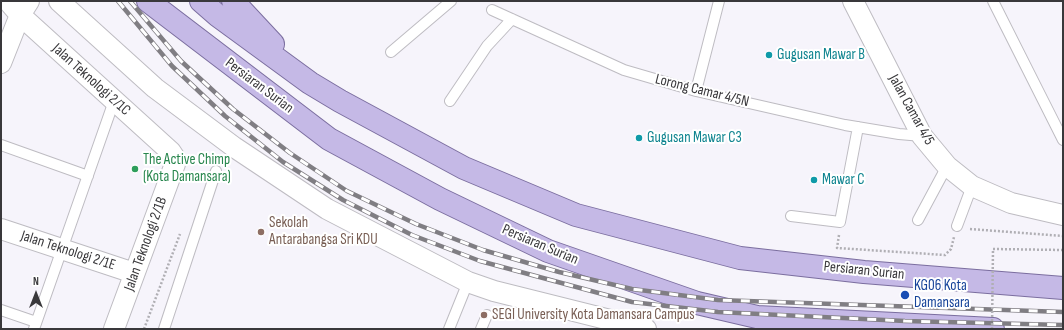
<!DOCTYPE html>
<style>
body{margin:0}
#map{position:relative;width:1064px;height:330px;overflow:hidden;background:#f6f4fb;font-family:"Sofia Sans Condensed",sans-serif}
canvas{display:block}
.frame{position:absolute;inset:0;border:2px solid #39383b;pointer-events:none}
.north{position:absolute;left:16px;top:274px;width:40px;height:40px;-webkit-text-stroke:3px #fff;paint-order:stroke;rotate:0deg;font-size:11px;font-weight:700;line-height:16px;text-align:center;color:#39383b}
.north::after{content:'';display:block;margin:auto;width:14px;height:18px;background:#39383b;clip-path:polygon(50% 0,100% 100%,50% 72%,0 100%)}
</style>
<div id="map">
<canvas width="1064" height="330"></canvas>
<div class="frame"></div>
<div class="north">N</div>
</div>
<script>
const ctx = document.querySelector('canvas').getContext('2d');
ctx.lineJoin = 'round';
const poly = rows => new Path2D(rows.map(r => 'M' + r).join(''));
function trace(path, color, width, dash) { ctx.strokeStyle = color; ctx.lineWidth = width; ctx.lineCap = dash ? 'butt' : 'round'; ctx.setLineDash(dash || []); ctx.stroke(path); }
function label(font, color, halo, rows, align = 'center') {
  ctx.font = font + ' "Sofia Sans Condensed",sans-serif'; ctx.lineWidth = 4; ctx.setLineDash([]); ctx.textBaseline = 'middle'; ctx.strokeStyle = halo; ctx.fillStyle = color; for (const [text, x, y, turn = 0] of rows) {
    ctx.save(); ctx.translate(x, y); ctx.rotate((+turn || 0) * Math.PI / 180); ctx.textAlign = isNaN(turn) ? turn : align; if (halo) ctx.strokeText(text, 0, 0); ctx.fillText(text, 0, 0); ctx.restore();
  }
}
const path = poly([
 [970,229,1063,236],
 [839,235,837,248,945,255,951,249,954,237],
 [993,249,1063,250],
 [144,329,180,234]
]);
const lane = poly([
 [993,1,1063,140],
 [492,10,624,70,696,91,845,125,899,134,922,136],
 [391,52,451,1],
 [696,91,719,1],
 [450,101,487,46,512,19],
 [1,145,88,176],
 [791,216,840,222,858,127],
 [918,220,947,166],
 [957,226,972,186],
 [1,310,36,322],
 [34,329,114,101],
 [164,329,216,171],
 [449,329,468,282],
 [481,329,487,315]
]);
const street = poly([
 [8,1,20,15,171,152,175,158,175,164,114,329],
 [59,1,155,88,234,147,327,209,468,282,494,291,646,329],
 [853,1,922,136,947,166,972,186,1011,203,1063,215],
 [1,63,20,15,29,1],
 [1,229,134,273]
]);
const primary = poly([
 [148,1,329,139,440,199,548,251,697,303,757,317,993,329],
 [201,1,217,15,310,83,340,101,464,168,576,215,740,258,864,272,1063,288],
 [233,1,273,44]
]);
const rail = poly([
 [118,1,172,66,225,116,283,162,343,200,412,235,480,261,632,302,718,312,905,321,1063,325],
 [130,1,181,61,233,109,290,153,347,191,416,224,483,250,559,272,632,289,718,300,1063,312]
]);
const pathBridge = poly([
 [992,329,993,249]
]);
const markers = [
 [769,55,4,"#0f9aa8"],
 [639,138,4,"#0f9aa8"],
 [135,169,4,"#2e9e5b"],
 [814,180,4,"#0f9aa8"],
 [261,232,4,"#8d6e63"],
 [905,295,5,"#1a4fb4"],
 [484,315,4,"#8d6e63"]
];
const cultureNames = [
 ["Gugusan Mawar B",777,55],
 ["Gugusan Mawar C3",647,138],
 ["Mawar C",822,180]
];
const streetNames = [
 ["Jalan Teknologi 2/1C",91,80,42],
 ["Persiaran Surian",259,86,37],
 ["Lorong Camar 4/5N",702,91,14],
 ["Jalan Camar 4/5",911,110,61],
 ["Jalan Teknologi 2/1B",146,244,-70],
 ["Persiaran Surian",540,245,23],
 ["Jalan Teknologi 2/1E",68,251,18],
 ["Persiaran Surian",864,271,6]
];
const leisureNames = [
 ["The Active Chimp",143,160],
 ["(Kota Damansara)",143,177]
];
const educationNames = [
 ["Sekolah",269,223],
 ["Antarabangsa Sri KDU",269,240],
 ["SEGI University Kota Damansara Campus",492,315]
];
const transitNames = [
 ["KG06 Kota",914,286],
 ["Damansara",914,303]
];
trace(lane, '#bebcc2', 12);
trace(street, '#bebcc2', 22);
trace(primary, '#7b6e9f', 24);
trace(path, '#b0afb4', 2.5, [2, 2]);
trace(lane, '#fff', 10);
trace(street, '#fff', 20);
trace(primary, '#c5b9e6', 22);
trace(rail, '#807e83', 4.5);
trace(rail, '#fff', 3, [9]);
trace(pathBridge, '#b0afb4', 2.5, [2, 2]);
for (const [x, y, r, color] of markers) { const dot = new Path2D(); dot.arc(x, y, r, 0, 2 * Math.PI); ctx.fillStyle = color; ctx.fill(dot); trace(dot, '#fff', 1.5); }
label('15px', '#0d838f', '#fff', cultureNames, 'left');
label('15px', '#39383b', '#fff', streetNames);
label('15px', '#27864d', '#fff', leisureNames, 'left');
label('15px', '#785e54', '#fff', educationNames, 'left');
label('15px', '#164399', '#fff', transitNames, 'left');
</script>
